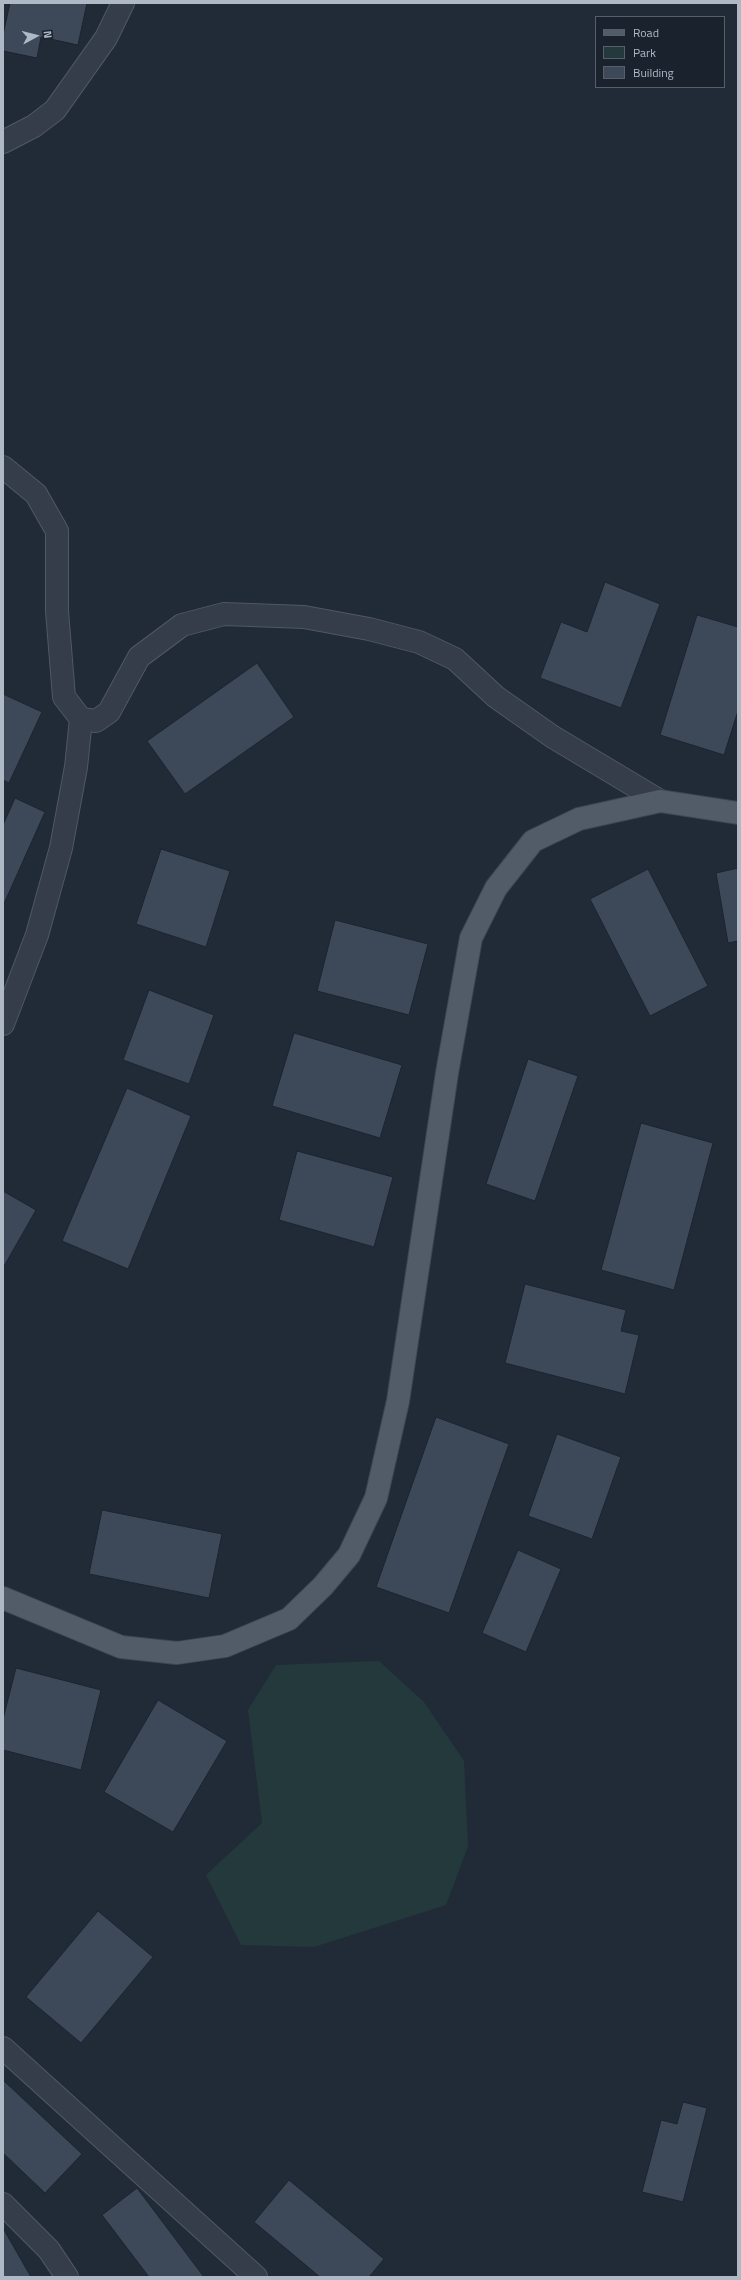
<!DOCTYPE html>
<style>
body{margin:0}
#map{position:relative;width:741px;height:2280px;overflow:hidden;background:#212b38;font-family:"Titillium Web",sans-serif}
canvas{display:block}
.frame{position:absolute;inset:0;border:4px solid #afb8c5;pointer-events:none}
.legend{position:absolute;left:595px;top:16px;width:130px;height:72px;box-sizing:border-box;background:#1a222d;border:1px solid #565e6a;margin:0;padding:5px 7px;list-style:none;font-size:12px;color:#afb8c5}
.legend li{display:flex;align-items:center;gap:8px;height:20px}
.legend b{width:20px;border:1px solid #565e6a}
.north{position:absolute;left:16px;top:16px;width:40px;height:40px;-webkit-text-stroke:3px #1a222d;paint-order:stroke;rotate:83deg;font-size:11px;font-weight:700;line-height:16px;text-align:center;color:#afb8c5}
.north::after{content:'';display:block;margin:auto;width:14px;height:18px;background:#afb8c5;clip-path:polygon(50% 0,100% 100%,50% 72%,0 100%)}
</style>
<div id="map">
<canvas width="741" height="2280"></canvas>
<div class="frame"></div>
<ul class="legend">
<li><b style="height:5px;background:#525c69"></b>Road</li>
<li><b style="height:11px;background:#24393b"></b>Park</li>
<li><b style="height:11px;background:#3d4958"></b>Building</li>
</ul>
<div class="north">N</div>
</div>
<script>
const ctx = document.querySelector('canvas').getContext('2d');
ctx.lineJoin = 'round';
function paint(path, color) { ctx.fillStyle = color; ctx.fill(path, 'evenodd'); }
const poly = rows => new Path2D(rows.map(r => 'M' + r).join(''));
function trace(path, color, width, dash) { ctx.strokeStyle = color; ctx.lineWidth = width; ctx.lineCap = dash ? 'butt' : 'round'; ctx.setLineDash(dash || []); ctx.stroke(path); }
const green = poly([
 [379,1661,424,1702,464,1761,468,1846,446,1905,314,1947,241,1945,206,1875,262,1823,248,1710,276,1665]
]);
const building = poly([
 [10,3,87,3,78,45,41,37,37,58,3,51,3,35,10,3],
 [605,582,660,604,621,708,540,678,561,622,587,632,605,582],
 [697,615,738,627,738,711,724,755,660,735,697,615],
 [257,663,294,717,185,794,147,741,257,663],
 [3,694,42,712,9,783,3,780,3,694],
 [15,798,45,812,3,906,3,825,15,798],
 [161,849,230,871,206,947,136,924,161,849],
 [738,868,738,941,728,943,716,873,738,868],
 [648,869,708,986,650,1016,590,899,648,869],
 [335,920,428,944,409,1015,317,991,335,920],
 [149,990,214,1015,189,1084,123,1060,149,990],
 [294,1033,402,1065,380,1138,272,1106,294,1033],
 [528,1059,578,1076,535,1201,486,1184,528,1059],
 [127,1088,191,1116,128,1269,62,1241,127,1088],
 [641,1123,713,1143,674,1290,601,1270,641,1123],
 [297,1151,393,1177,374,1247,279,1220,297,1151],
 [3,1191,36,1210,3,1268,3,1191],
 [525,1284,626,1310,621,1331,639,1335,625,1394,505,1363,525,1284],
 [436,1417,509,1444,449,1613,376,1587,436,1417],
 [557,1434,621,1457,592,1539,528,1516,557,1434],
 [102,1510,222,1534,209,1598,89,1574,102,1510],
 [518,1550,561,1569,526,1652,482,1633,518,1550],
 [16,1668,101,1690,81,1770,3,1750,3,1719,16,1668],
 [158,1700,227,1741,173,1832,104,1792,158,1700],
 [98,1911,153,1957,81,2043,26,1997,98,1911],
 [3,2080,82,2154,45,2193,3,2153,3,2080],
 [683,2102,707,2108,683,2202,642,2192,661,2120,677,2124,683,2102],
 [289,2180,384,2259,369,2277,320,2277,254,2222,289,2180],
 [137,2188,204,2277,149,2277,102,2215,137,2188],
 [3,2228,31,2277,3,2277,3,2228]
]);
const minor = poly([
 [3,142,34,126,55,110,106,38,123,3],
 [3,467,36,494,57,531,57,611,64,697,81,719,76,767,61,848,37,935,3,1024],
 [81,719,96,721,109,712,139,657,182,625,224,614,304,617,369,629,419,642,455,659,496,697,553,737,660,801],
 [3,2048,256,2277]
]);
const tertiary = poly([
 [3,2204,49,2250,67,2277]
]);
const primary = poly([
 [3,1598,121,1647,177,1653,225,1646,289,1619,323,1586,349,1555,376,1498,398,1401,447,1073,471,938,496,888,533,841,579,819,660,801,738,813]
]);
paint(green, '#24393b');
paint(building, '#3d4958');
trace(building, '#1c242f', 1);
trace(minor, '#4f5863', 24);
trace(tertiary, '#4f5863', 24);
trace(primary, '#3e4652', 24);
trace(minor, '#343d49', 22);
trace(tertiary, '#343d49', 22);
trace(primary, '#525c69', 22);
</script>
